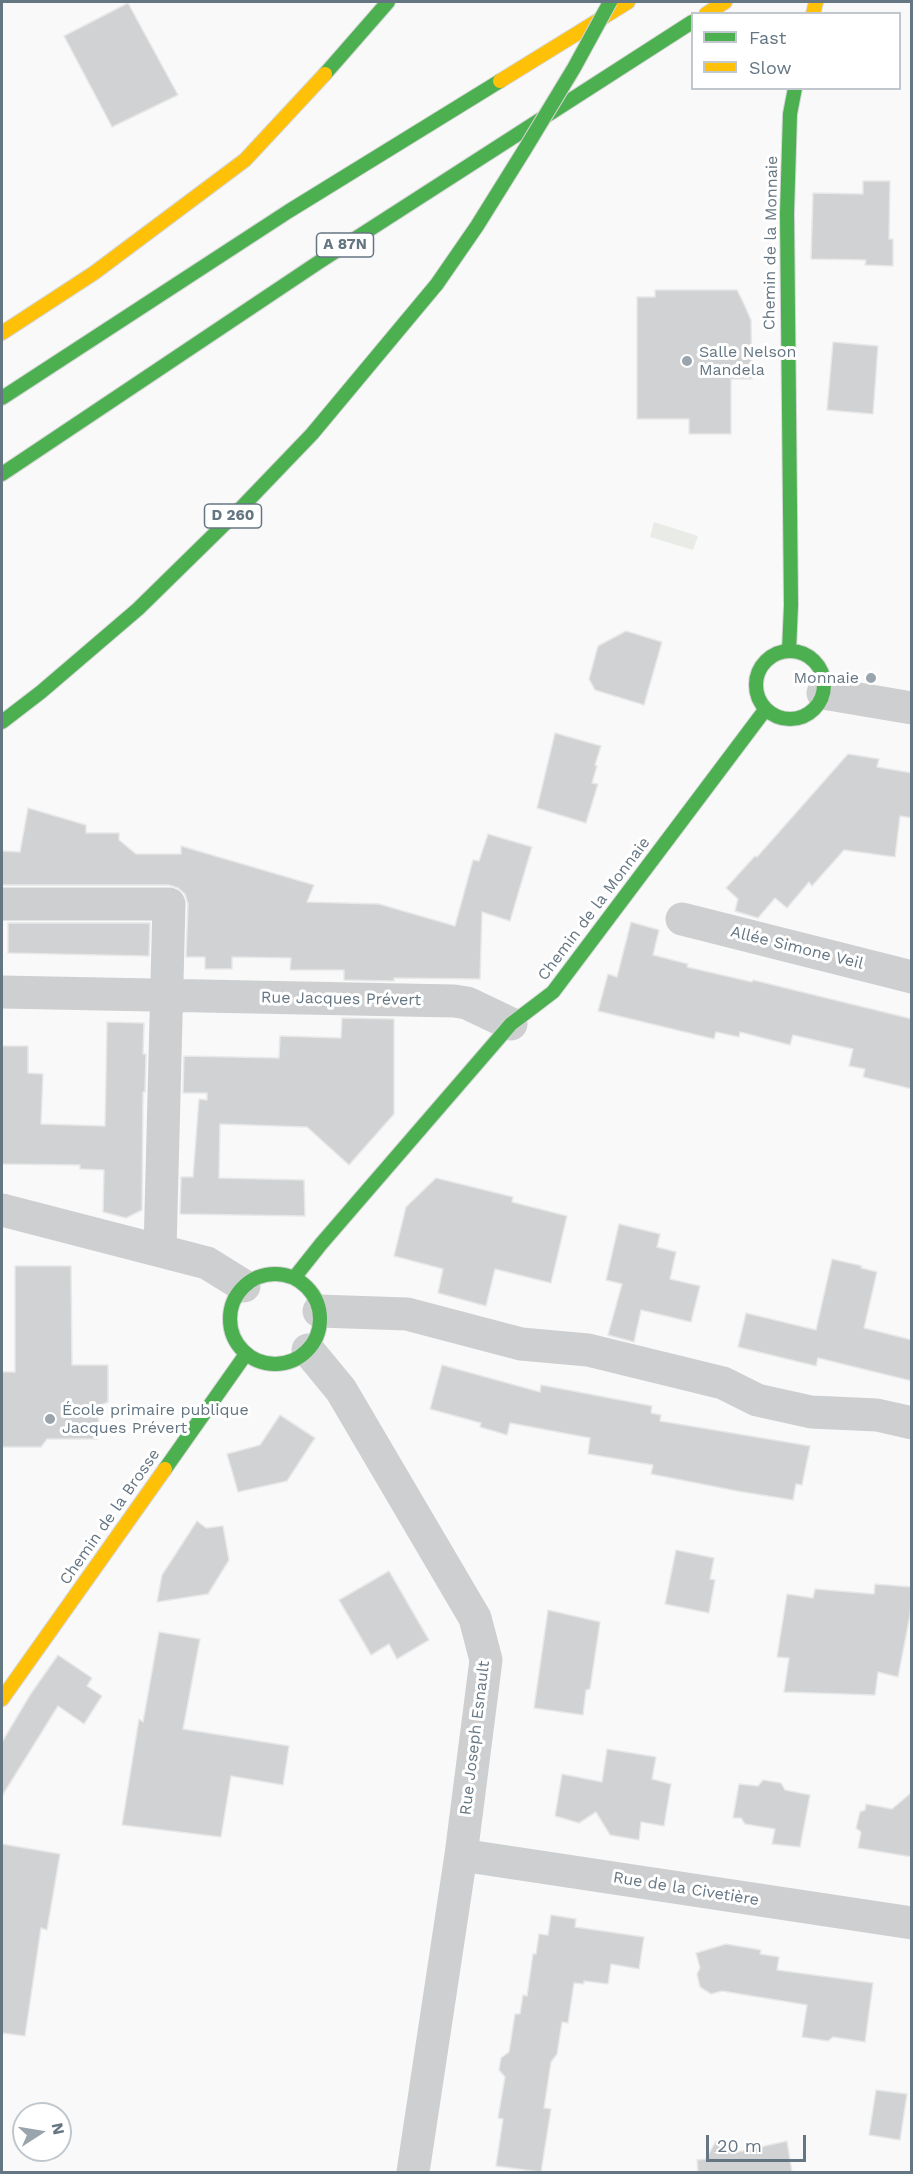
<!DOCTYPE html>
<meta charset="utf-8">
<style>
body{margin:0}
#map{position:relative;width:913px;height:2174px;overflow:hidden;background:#f9f9f9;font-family:"Work Sans",sans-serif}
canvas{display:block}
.frame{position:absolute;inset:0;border:3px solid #657683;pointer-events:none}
.legend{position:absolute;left:691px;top:12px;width:210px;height:78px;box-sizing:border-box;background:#fff;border:2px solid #c1c8cd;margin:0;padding:8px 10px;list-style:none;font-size:18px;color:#657683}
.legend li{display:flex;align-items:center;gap:12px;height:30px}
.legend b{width:30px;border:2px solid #c1c8cd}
.north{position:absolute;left:12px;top:2102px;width:60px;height:60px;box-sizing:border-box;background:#fff;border:2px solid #c1c8cd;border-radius:50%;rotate:78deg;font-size:16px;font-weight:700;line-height:24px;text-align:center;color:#657683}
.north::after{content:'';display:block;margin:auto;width:21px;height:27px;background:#99a4ac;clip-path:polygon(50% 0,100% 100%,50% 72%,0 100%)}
.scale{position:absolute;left:706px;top:2135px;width:100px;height:27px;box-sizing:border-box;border:3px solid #657683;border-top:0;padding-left:8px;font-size:18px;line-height:21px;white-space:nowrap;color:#657683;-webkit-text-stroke:4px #fff;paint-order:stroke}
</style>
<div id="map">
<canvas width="913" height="2174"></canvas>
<div class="frame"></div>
<ul class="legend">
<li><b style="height:8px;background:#4caf50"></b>Fast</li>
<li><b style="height:8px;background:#ffc107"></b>Slow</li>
</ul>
<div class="north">N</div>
<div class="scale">20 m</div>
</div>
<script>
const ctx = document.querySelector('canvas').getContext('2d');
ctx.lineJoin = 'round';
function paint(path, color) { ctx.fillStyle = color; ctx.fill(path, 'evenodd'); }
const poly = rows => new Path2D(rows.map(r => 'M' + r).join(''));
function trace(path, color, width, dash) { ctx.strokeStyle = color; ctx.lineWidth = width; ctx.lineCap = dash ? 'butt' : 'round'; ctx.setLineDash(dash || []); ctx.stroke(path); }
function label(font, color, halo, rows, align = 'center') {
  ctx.font = font + ' "Work Sans",sans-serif'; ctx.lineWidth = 6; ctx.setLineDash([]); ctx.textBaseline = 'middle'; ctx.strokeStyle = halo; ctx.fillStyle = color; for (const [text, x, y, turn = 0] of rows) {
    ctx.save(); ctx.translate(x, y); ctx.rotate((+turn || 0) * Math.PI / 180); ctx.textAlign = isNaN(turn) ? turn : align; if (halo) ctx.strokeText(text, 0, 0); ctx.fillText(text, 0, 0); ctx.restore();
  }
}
const green = poly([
 [654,522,698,536,693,550,650,537]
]);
const building = poly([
 [128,3,178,95,112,127,64,36,128,3],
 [863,181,890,181,889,239,893,239,893,266,865,265,866,260,811,259,813,193,863,194,863,181],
 [655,290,737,290,744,304,751,320,752,379,731,379,731,434,689,434,689,419,637,419,637,297,655,297,655,290],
 [833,342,878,346,873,414,827,410,833,342],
 [626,631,662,642,644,705,595,690,589,679,598,646,626,631],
 [555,733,601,746,595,765,597,766,592,783,598,784,586,823,537,808,555,733],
 [848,754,879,759,877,767,912,773,912,818,900,816,895,857,844,850,812,886,809,882,787,908,775,898,758,918,735,911,738,899,726,888,755,856,757,857,848,754],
 [28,808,86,825,86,833,119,833,119,840,136,854,181,854,181,846,314,885,307,902,379,904,455,926,473,860,479,861,488,834,532,847,510,921,482,912,480,979,394,978,394,981,344,980,344,970,290,970,291,958,232,957,232,969,205,969,205,957,186,957,188,904,185,894,178,888,169,885,2,885,2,851,20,852,28,808],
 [631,922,659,930,653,955,688,964,687,967,752,982,753,980,912,1019,912,1089,863,1077,865,1069,849,1066,853,1049,793,1035,790,1045,740,1032,739,1037,716,1032,714,1039,598,1011,608,974,617,977,631,922],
 [8,923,150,923,149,956,8,953,8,923],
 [342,1018,394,1019,394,1114,349,1165,307,1127,220,1124,219,1178,304,1180,305,1216,180,1214,181,1177,193,1177,199,1099,207,1100,207,1093,183,1093,184,1056,279,1058,280,1036,341,1038,342,1018],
 [107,1022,144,1023,143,1054,146,1054,145,1092,143,1092,142,1210,126,1218,103,1212,104,1170,80,1169,80,1165,2,1164,2,1046,28,1046,28,1073,43,1074,41,1124,105,1126,107,1022],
 [436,1178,513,1197,512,1202,567,1216,551,1283,495,1269,486,1306,438,1293,443,1269,394,1256,406,1207,436,1178],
 [619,1224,660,1234,657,1247,676,1252,670,1279,700,1286,691,1322,641,1310,634,1342,608,1335,622,1284,606,1280,619,1224],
 [832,1259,862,1266,861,1268,877,1272,864,1328,912,1340,912,1381,818,1358,816,1366,738,1347,746,1313,816,1330,832,1259],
 [15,1266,71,1266,72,1365,108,1365,108,1402,99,1406,98,1439,47,1439,41,1447,2,1447,2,1372,15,1372,15,1266],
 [442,1365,540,1392,541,1385,652,1406,651,1413,661,1415,660,1421,810,1446,802,1485,796,1484,793,1500,737,1491,651,1474,653,1465,588,1454,590,1438,510,1423,507,1435,480,1427,481,1423,430,1409,442,1365],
 [280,1415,315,1438,287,1481,238,1492,227,1454,260,1445,280,1415],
 [197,1521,206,1528,223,1526,229,1560,208,1594,157,1602,162,1575,197,1521],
 [676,1550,714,1558,710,1579,715,1580,709,1613,665,1604,676,1550],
 [389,1571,429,1640,397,1659,389,1644,371,1655,339,1600,389,1571],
 [875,1584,912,1587,910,1615,898,1677,878,1672,875,1695,784,1692,789,1658,777,1657,787,1594,813,1598,815,1589,874,1594,875,1584],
 [548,1610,600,1622,590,1689,586,1690,583,1715,534,1708,548,1610],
 [159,1632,200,1639,183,1729,289,1746,283,1785,231,1776,221,1837,122,1825,139,1719,143,1722,159,1632],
 [58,1655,92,1678,87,1686,102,1696,84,1724,58,1706,2,1796,2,1742,30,1695,58,1655],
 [607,1749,656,1757,652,1779,671,1784,664,1826,641,1822,639,1840,610,1835,596,1812,579,1823,555,1816,562,1774,602,1782,607,1749],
 [763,1780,781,1783,785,1790,810,1795,800,1847,772,1844,775,1829,745,1824,741,1818,733,1818,739,1784,758,1786,763,1780],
 [912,1792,912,1857,858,1848,861,1832,856,1828,860,1812,865,1810,866,1804,892,1809,912,1792],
 [2,1844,60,1854,47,1930,41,1928,25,2036,2,2033,2,1844],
 [551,1915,576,1919,575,1927,644,1937,639,1969,611,1964,608,1984,584,1981,584,1984,574,1983,568,2023,562,2022,557,2054,551,2062,544,2108,551,2109,541,2172,496,2166,503,2119,498,2118,505,2077,499,2070,501,2058,509,2052,515,2014,520,2014,523,1995,527,1996,533,1954,536,1954,539,1934,548,1935,551,1915],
 [726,1944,761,1950,760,1954,779,1957,777,1970,873,1983,865,2042,833,2037,828,2041,802,2037,807,2005,722,1991,711,1994,700,1987,697,1974,700,1968,696,1953,726,1944],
 [876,2090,907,2094,900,2140,869,2135,876,2090],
 [716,2141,733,2153,787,2141,792,2172,698,2172,697,2160,706,2159,716,2141]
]);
const street = poly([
 [823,693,912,708],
 [2,904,169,904,160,1250],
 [682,919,912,977],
 [2,992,454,1001,467,1003,511,1024],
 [2,1210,207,1263,244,1286],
 [319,1311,407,1314,521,1344,588,1350,723,1383,757,1400,811,1412,877,1415,912,1423],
 [308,1350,341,1390,475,1618,486,1660,461,1855,413,2172],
 [461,1855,912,1923]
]);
const fast = poly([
 [325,74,388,2],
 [2,398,289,211,500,81],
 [2,474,319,262,692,22],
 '756 685a34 34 0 1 1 68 0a34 34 0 1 1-68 0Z',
 [789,651,791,605,787,213,790,114,795,88],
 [2,722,41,692,138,609,241,508,312,434,437,284],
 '230 1319a45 45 0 1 1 90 0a45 45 0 1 1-90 0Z',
 [294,1278,321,1244,511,1024,553,992,765,710],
 [165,1469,246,1354]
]);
const slow = poly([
 [706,14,725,2],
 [813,14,816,2],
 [500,81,628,2],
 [2,333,94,273,245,160,325,74],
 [2,1699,165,1469]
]);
const fastBridge = poly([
 [437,284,477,226,525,149,574,68,610,2]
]);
const markers = [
 [687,361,6,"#99a4ac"],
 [871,678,6,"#99a4ac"],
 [50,1419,6,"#99a4ac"]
];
const shields = [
 [345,245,57],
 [233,516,57]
];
const shieldNames = [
 ["A 87N",345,245],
 ["D 260",233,516]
];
const streetNames = [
 ["Chemin de la Monnaie",771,243,-89],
 ["Chemin de la Monnaie",594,909,-53],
 ["Allée Simone Veil",797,948,14],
 ["Rue Jacques Prévert",341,999,1],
 ["Chemin de la Brosse",110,1517,-55],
 ["Rue Joseph Esnault",475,1738,-83],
 ["Rue de la Civetière",686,1889,9]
];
const poiNames = [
 ["Salle Nelson",699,352],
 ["Mandela",699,370],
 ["Monnaie",859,678,"right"],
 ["École primaire publique",62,1410],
 ["Jacques Prévert",62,1428]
];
paint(green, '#e8ebe6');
paint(building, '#d0d2d3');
trace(building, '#e8e8e8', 1.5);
trace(fast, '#d5d6d7', 16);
trace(slow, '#d5d6d7', 16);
trace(street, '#cecfd0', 33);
trace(fast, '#4caf50', 14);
trace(slow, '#ffc107', 14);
trace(fastBridge, '#d5d6d6', 16, []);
trace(fastBridge, '#4caf50', 14);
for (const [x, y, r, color] of markers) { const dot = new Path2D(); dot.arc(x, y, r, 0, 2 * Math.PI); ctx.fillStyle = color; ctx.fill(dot); trace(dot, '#fff', 2); }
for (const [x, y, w] of shields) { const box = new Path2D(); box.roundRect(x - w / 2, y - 12, w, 24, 4.5); ctx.fillStyle = '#fff'; ctx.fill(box); trace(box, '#657683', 1.5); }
label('bold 15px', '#657683', null, shieldNames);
label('16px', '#657683', '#fff', streetNames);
label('16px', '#657683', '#fff', poiNames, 'left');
</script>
